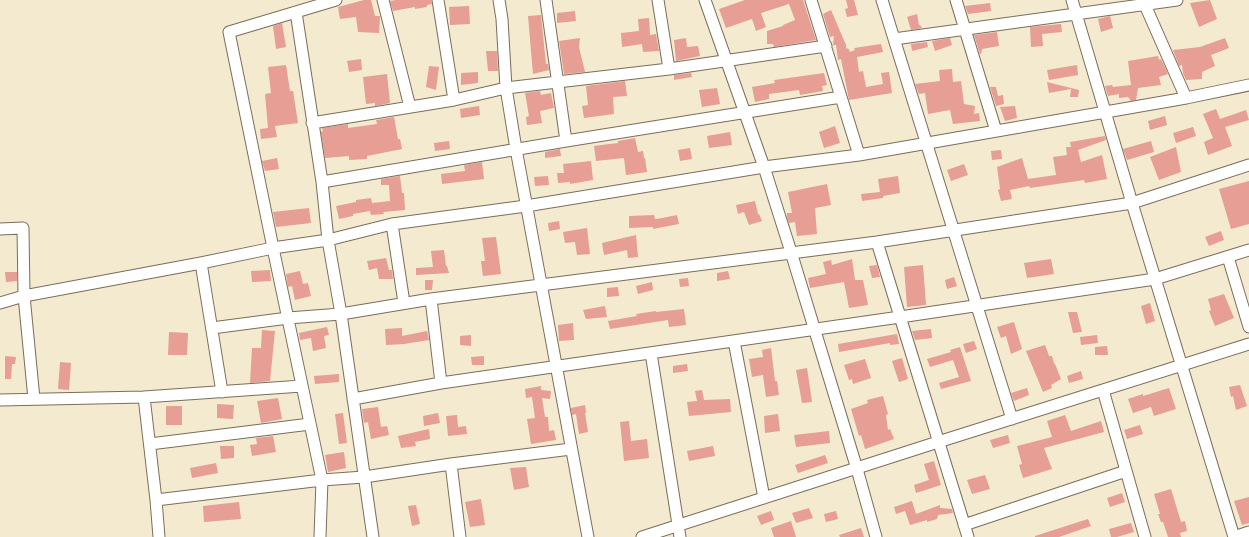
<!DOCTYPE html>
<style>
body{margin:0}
canvas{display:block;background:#f3ead0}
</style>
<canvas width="1249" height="537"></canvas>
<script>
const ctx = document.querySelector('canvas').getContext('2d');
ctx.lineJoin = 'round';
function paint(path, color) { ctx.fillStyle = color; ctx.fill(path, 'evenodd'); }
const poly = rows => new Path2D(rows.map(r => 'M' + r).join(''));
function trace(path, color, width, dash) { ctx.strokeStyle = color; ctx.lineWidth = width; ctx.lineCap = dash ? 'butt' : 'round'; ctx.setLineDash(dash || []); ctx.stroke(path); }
const building = poly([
 [364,0,371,0,375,16,380,16,379,33,358,32,356,17,340,19,338,7],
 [396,0,431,0,432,4,427,5,427,7,415,9,415,7,393,11,390,1],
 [745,0,803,0,816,40,774,47,773,44,767,44,767,31,783,26,783,25,795,20,789,4,761,13,766,27,756,31,752,19,726,28,719,9],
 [846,0,854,0,858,15,847,17,845,9,848,8],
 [1210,0,1217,19,1199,27,1190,3],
 [990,3,991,11,968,14,965,6],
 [469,6,470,24,450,25,449,7],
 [831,10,846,45,846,49,848,48,850,52,855,50,854,48,881,44,883,52,857,57,859,72,863,71,866,87,883,84,881,73,889,72,892,93,849,100,841,59,838,60,836,45,833,45,834,36,830,37,823,14],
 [575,11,576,21,557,23,557,13],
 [917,14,919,25,921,26,922,28,911,30,907,17],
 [541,15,546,64,548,64,549,70,533,74,528,16],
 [1110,16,1113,28,1101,32,1098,19],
 [649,18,650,35,656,34,659,51,643,52,642,44,622,47,621,33,639,31,638,19],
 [282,23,286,47,276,49,273,26],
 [1061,24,1062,32,1042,34,1043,46,1031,47,1030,27],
 [997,32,999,46,982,49,981,54,980,54,974,35],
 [580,38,579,47,585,72,564,74,559,41],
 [686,38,687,47,698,46,700,56,676,61,674,40],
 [950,38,952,45,935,51,932,41],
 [1225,38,1229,48,1211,55,1215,66,1202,72,1202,79,1186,80,1183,73,1182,65,1179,66,1173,50,1200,47],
 [927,42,928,47,912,51,911,44],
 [486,51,497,51,498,71,488,71],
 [1158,56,1159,60,1161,59,1168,74,1159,77,1161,85,1138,88,1136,100,1131,101,1128,97,1119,98,1119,94,1108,96,1105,86,1112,85,1113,87,1131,85,1128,61],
 [361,59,362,70,349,72,347,61],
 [286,65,290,91,293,91,298,123,275,126,277,137,261,139,260,129,268,128,265,94,271,93,268,67],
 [1077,65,1078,75,1049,80,1047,70],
 [429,66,439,67,436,90,426,87],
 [952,69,953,82,961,81,964,104,975,106,974,114,979,113,980,121,953,124,950,110,928,114,925,93,919,94,915,84,940,81,939,70],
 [478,72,478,83,461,85,461,73],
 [691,73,692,77,674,80,674,75],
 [824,73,827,85,822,86,823,91,800,95,799,90,769,94,769,99,755,102,752,87,775,83,774,80],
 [387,74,390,103,375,106,375,103,366,104,363,77],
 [625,81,627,96,613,97,614,114,584,118,582,106,588,105,586,86],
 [1047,82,1079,90,1078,97,1070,97,1071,89,1049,93],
 [990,87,996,87,998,96,1003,95,1004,104,996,106],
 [717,88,720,104,702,107,699,90],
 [540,91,541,95,551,93,554,108,540,111,542,123,527,125,526,117,529,116,525,93],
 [479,106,480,115,461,118,460,109],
 [1015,106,1017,118,1005,121,1000,107],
 [1216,109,1220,119,1246,110,1249,120,1225,127,1232,146,1208,155,1204,142,1213,138,1203,114],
 [1165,116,1167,125,1150,130,1148,121],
 [394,117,398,139,400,139,402,149,367,156,367,159,349,160,349,156,325,158,321,132,323,131,322,128,348,124,348,128,377,124,376,120],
 [835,126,840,143,824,148,819,132],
 [1193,127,1196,136,1176,143,1173,133],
 [730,132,732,145,709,148,707,136],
 [1105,136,1106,140,1078,150,1081,162,1102,155,1107,179,1085,183,1084,180,1030,188,1029,186,1010,190,1012,199,1001,201,998,190,1000,189,997,167,1022,158,1028,179,1056,175,1053,157,1067,155,1066,147,1071,147,1070,142],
 [635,138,638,152,643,151,644,158,645,158,647,172,626,175,624,158,596,161,594,146,618,143,618,141],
 [449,141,450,149,435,151,434,143],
 [1151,141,1154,152,1127,160,1123,149],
 [1176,147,1181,172,1159,180,1150,157],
 [690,148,692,159,680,161,678,150],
 [560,149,561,156,545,158,545,152],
 [1001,150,1002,159,992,160,991,151],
 [277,158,279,169,265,171,262,161],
 [591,161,593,180,570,184,570,182,558,183,557,173,564,173,563,164],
 [482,162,484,179,442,184,441,174,465,171,464,165],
 [964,164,968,175,951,181,947,170],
 [400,176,402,193,404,193,405,210,383,212,384,214,371,215,370,211,353,214,353,216,339,219,336,206,356,202,356,200,371,198,372,203,390,201,389,185,381,185,381,179],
 [548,176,549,185,535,186,534,177],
 [898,176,900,193,883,196,883,198,862,201,861,194,880,192,878,179],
 [1249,181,1249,224,1231,229,1219,189],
 [827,184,831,205,815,208,817,234,797,236,795,222,789,223,787,217,787,213,792,213,788,192],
 [755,201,758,214,759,214,762,221,749,225,744,212,738,214,736,205],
 [309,208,311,223,276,227,273,212],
 [654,215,655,219,657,219,677,215,679,224,653,229,653,227,629,228,629,216],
 [559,221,560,229,549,231,548,223],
 [587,228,590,254,577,255,575,242,565,243,563,232],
 [1221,231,1224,240,1209,246,1205,237],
 [636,235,638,257,628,258,627,250,604,255,602,243],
 [496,237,501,274,483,276,481,261,485,261,482,238],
 [444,250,446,266,447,266,449,273,416,275,416,268,433,267,431,251],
 [386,258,389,270,392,270,393,279,379,279,377,268,369,270,367,261],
 [852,259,855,280,863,280,868,305,849,308,844,282,810,288,808,278,826,274,823,262,831,260,832,265],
 [1051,259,1054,274,1027,278,1024,263],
 [877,265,880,277,872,278,869,266],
 [923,265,926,305,907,307,904,267],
 [270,270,271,281,252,282,251,271],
 [300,271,303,284,308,283,311,296,295,300,292,286,288,287,286,274],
 [728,271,730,279,717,281,717,273],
 [5,272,17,272,17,281,6,282],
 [954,277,957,286,947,289,945,280],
 [688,278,689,286,680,287,679,279],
 [425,280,433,280,432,290,425,290],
 [652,282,653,290,638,294,636,286],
 [618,287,619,296,607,297,607,288],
 [1224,294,1234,318,1215,326,1209,311,1211,310,1208,299],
 [1150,303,1155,321,1146,324,1141,306],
 [605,306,607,317,586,319,583,310],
 [684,309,686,325,669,327,668,320,610,329,608,321,637,316,636,314,656,311,656,312],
 [1068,312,1077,312,1082,332,1073,333],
 [1014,322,1022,349,1011,354,1006,336,1001,338,997,327],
 [573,323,574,340,559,341,558,325],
 [327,327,329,335,324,336,326,348,313,351,311,338,300,340,299,333],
 [402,328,402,336,427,331,429,340,404,344,386,345,385,329],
 [931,329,932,338,915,340,912,331],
 [262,330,275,331,270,381,250,383,252,348,261,348],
 [169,332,188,333,187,355,168,355],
 [897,334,899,344,890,345,890,343,839,352,838,344],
 [471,335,471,346,460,345,460,336],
 [1097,335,1098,343,1081,345,1080,337],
 [974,341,977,349,966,353,963,344],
 [1045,345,1049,356,1052,356,1054,364,1055,364,1061,379,1051,385,1052,388,1043,392,1026,351],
 [1107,346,1108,355,1095,355,1095,347],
 [960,347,971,381,941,389,939,383,959,377,953,360,930,367,927,359,951,352,950,350],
 [771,348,775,381,777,381,779,395,766,397,763,375,752,377,749,359,763,357,762,350],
 [5,356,16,357,15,364,12,364,11,379,5,379],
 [484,356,484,365,472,365,471,357],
 [902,358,908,379,899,382,892,361],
 [865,359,871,378,853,384,852,379,849,380,844,365],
 [60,362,71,363,69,390,58,389],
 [687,364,688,371,673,373,673,366],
 [807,368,812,402,802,403,796,370],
 [1081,371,1083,379,1069,383,1067,376],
 [339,374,339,382,315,384,314,376],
 [1240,385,1247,406,1236,410,1233,396,1231,397,1229,387],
 [541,386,541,390,551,391,550,399,542,398,545,417,548,417,549,431,554,430,556,440,531,444,527,419,535,418,532,397,526,398,525,389],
 [1027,388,1029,395,1014,401,1011,393],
 [1169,388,1176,409,1154,416,1151,407,1133,413,1128,399,1143,394,1143,396],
 [702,390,704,400,730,399,731,412,689,416,687,402,697,401,695,391],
 [883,396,888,414,886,415,888,430,890,429,894,439,865,449,861,435,859,436,851,409,868,403,867,400],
 [278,398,282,419,261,423,257,401],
 [217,404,234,405,233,419,217,418],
 [585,405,586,413,585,413,588,432,579,434,576,414,572,415,571,408],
 [166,406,182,406,182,425,166,425],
 [378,407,381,427,387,426,389,435,371,439,368,422,364,423,362,409],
 [343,413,347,443,339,444,335,414],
 [438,413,440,423,424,426,423,416],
 [778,414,780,431,765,433,764,416],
 [457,415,458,427,466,426,467,434,448,436,446,416],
 [1065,415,1071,431,1101,421,1104,432,1044,448,1052,469,1023,478,1019,465,1022,464,1017,446,1052,437,1047,421],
 [629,421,631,441,647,439,649,458,624,461,620,422],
 [1140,425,1143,434,1127,439,1124,430],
 [429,429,430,439,415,442,416,446,401,448,398,436],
 [829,431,830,443,796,447,794,435],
 [1008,435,1010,443,993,448,990,440],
 [273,436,276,452,252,456,250,445,257,444,256,438],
 [220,446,234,446,234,458,221,459],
 [713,446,715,456,689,461,687,451],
 [344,452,346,468,328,472,325,455],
 [825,455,828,463,798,473,795,465],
 [934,461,941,485,916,493,914,485,929,480,924,464],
 [216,463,218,473,192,478,190,468],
 [526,467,529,487,514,490,510,468],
 [985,475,990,489,972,494,967,480],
 [1171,489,1181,522,1185,521,1187,531,1180,533,1181,537,1168,537,1163,522,1161,522,1158,514,1160,514,1154,494],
 [1122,493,1125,502,1110,507,1107,498],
 [1249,497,1249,523,1242,525,1234,501],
 [481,499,485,525,470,527,465,502],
 [912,501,916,514,940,505,940,508,952,509,953,513,938,515,937,519,927,522,927,520,910,525,905,511,896,514,894,507],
 [239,502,241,519,204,522,203,506],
 [416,505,420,524,412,526,408,506],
 [809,508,813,518,796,523,792,513],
 [771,511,774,520,761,525,757,516],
 [836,511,838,519,826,522,824,514],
 [1088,519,1091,526,1059,537,1035,537,1035,536],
 [791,521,796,537,774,537,771,528],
 [1131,523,1134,532,1117,537,1111,537,1109,529],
 [861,528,864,537,840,537,839,535]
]);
const minor = poly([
 [383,0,410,107],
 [438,0,454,100],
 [499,0,502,19,506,88,516,149,588,537],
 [546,0,566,141],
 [658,0,669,69],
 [705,0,764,167,791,252,857,469,876,537],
 [811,0,859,155],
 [882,0,1012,419],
 [956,0,996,131],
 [1072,0,1132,203,1234,537],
 [1145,5,1186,98],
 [296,12,322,182,328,240,341,314,373,537],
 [894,39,1177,0],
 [312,123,454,100,506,88,669,69,826,46],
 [322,182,566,141,841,97],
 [392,224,404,303],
 [0,229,23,228,24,296,34,399],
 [877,242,968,537],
 [1228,257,1249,327],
 [201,263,222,392],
 [431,299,441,383],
 [0,303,24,296,201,263,273,248,328,240,392,224,526,206,764,167,859,155,1186,98,1249,85],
 [212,328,288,318,341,314,431,299,877,242,1132,203,1249,165],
 [734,341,764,498],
 [651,353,680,537],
 [1103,390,1145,537],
 [144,397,156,500,159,537],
 [353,399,441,383,900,317,1155,279,1249,250],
 [0,400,144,397,302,386],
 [150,444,310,424],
 [451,464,460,537],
 [156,500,322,480,364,477,451,464,571,449],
 [964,525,1126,471],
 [320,537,322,480,273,248,229,32,336,0],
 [642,537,938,442,1249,344],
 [1234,537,1249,532]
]);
paint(building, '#e69e95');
trace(minor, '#7b6d5c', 13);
trace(minor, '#fff', 11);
</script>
